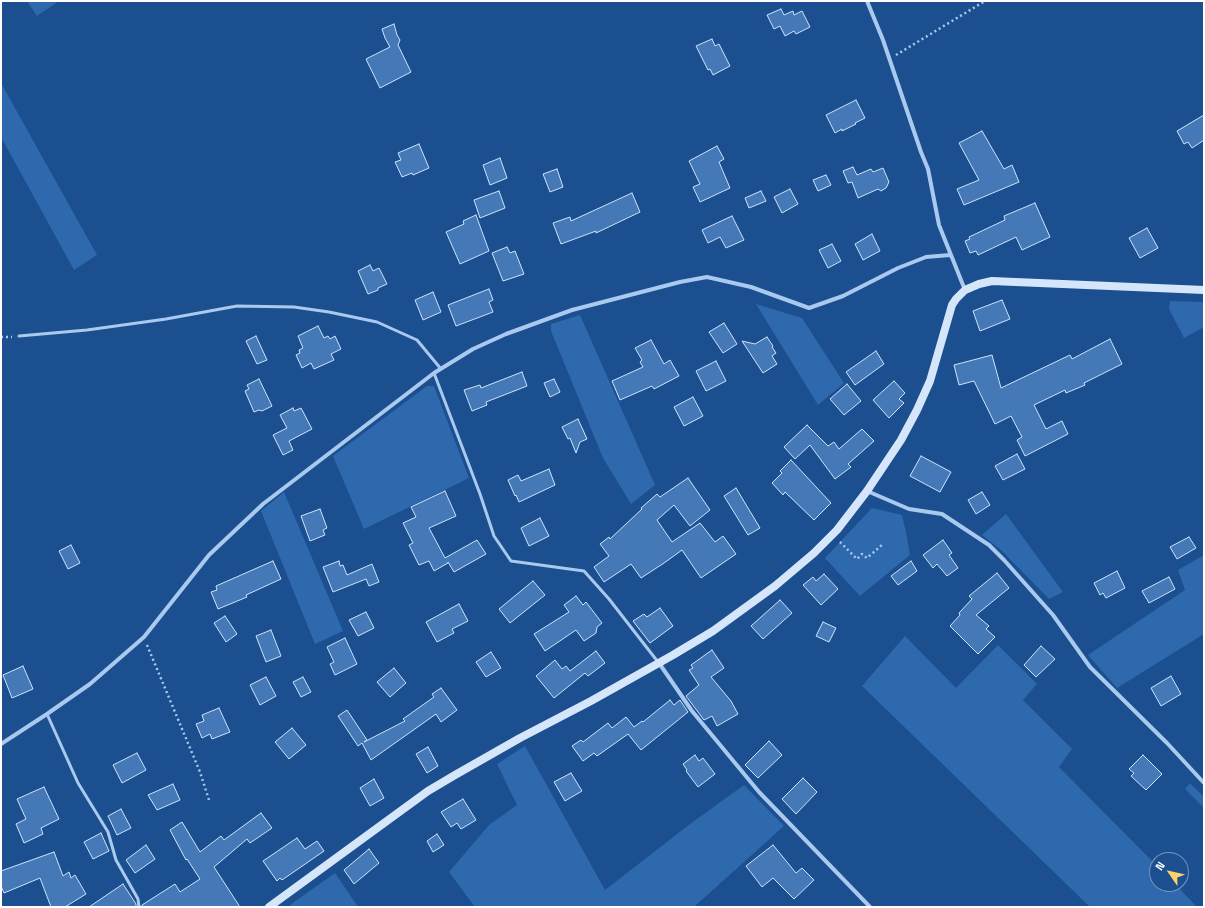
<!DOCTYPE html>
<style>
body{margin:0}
#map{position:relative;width:1205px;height:908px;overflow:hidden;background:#1b4f8f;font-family:"Space Grotesk",sans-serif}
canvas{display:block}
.frame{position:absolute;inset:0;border:2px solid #fff;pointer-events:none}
.north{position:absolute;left:1149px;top:852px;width:40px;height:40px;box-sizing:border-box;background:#1b4f8f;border:1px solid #7695bc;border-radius:50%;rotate:304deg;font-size:11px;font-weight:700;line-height:16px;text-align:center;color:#fff}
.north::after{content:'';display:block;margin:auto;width:14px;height:18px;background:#ffd166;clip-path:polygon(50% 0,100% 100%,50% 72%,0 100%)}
</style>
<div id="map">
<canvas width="1205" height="908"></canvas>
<div class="frame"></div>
<div class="north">N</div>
</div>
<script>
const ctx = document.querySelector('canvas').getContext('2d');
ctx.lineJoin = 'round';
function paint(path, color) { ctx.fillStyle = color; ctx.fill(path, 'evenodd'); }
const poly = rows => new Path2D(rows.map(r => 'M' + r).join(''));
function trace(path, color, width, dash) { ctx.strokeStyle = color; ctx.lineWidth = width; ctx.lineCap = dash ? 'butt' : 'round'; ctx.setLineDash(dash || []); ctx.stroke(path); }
const green = poly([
 [27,1,59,1,37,16],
 [1,83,97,255,74,270,1,137],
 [1170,301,1204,302,1204,327,1184,338,1169,309],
 [756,304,802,318,844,383,818,405],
 [580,315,655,485,631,504,603,458,551,331,551,324],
 [427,386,434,386,469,478,364,529,333,456],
 [284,492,343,631,315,644,261,511],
 [872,508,902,515,906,532,910,555,860,596,825,558],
 [1006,514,1063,592,1049,599,1001,550,982,535],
 [1204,555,1204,634,1117,688,1088,655,1185,590,1178,570],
 [905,636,956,688,998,645,1037,684,1023,700,1072,749,1059,767,1157,866,1157,884,1175,884,1197,907,1090,907,862,686],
 [525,746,605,890,690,824,744,785,784,826,694,907,475,907,449,872,489,825,517,805,497,764],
 [1190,783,1204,797,1204,808,1185,789],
 [335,873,358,907,291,907,290,905]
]);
const building = poly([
 [781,9,784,15,793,11,794,15,802,11,810,27,796,34,794,31,785,36,780,26,774,29,767,15,781,9],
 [394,24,397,35,400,40,398,45,411,72,380,88,366,59,390,47,385,38,382,29,394,24],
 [712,39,715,46,719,44,730,66,713,75,710,69,708,70,696,46,712,39],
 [856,100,865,118,855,123,856,124,842,131,842,129,835,133,826,115,856,100],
 [1204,115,1204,140,1192,148,1188,142,1184,144,1177,131,1204,115],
 [982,131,1004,169,1012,165,1019,182,964,205,957,189,979,180,959,143,982,131],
 [419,144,429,168,413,175,412,173,402,177,395,162,401,160,398,153,419,144],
 [717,146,724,159,719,162,730,188,700,202,693,187,700,184,689,161,717,146],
 [500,158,507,178,490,185,483,165,500,158],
 [853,167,857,175,871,169,873,172,883,168,889,182,886,188,881,191,878,189,858,198,852,182,848,183,843,171,853,167],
 [557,169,563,187,550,192,543,174,557,169],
 [826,175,831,185,818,191,813,180,826,175],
 [790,189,798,204,782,213,774,197,790,189],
 [499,191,505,208,480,218,474,200,499,191],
 [761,191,766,201,749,208,745,198,761,191],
 [632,193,640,212,596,233,596,231,561,244,553,223,570,217,571,221,632,193],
 [1035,203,1050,237,1022,250,1016,237,978,255,976,251,970,253,965,241,970,239,969,237,1005,220,1004,216,1035,203],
 [476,215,489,251,460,264,446,232,464,224,463,221,476,215],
 [732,216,744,240,726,248,720,237,708,243,702,230,732,216],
 [1147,228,1158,248,1140,258,1129,238,1147,228],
 [872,234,880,251,863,260,855,244,872,234],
 [832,244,841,261,828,268,819,250,832,244],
 [507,247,510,253,515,251,524,274,503,281,492,253,507,247],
 [370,265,373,271,379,268,387,284,378,288,378,290,368,294,358,271,370,265],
 [489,289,493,300,489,302,493,312,456,326,448,305,489,289],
 [433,292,441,312,423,320,415,300,433,292],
 [1002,300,1010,319,980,331,973,311,1002,300],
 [724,323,737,344,723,353,709,332,724,323],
 [318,326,324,338,328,336,330,339,335,336,341,349,331,354,334,360,314,369,311,363,302,368,296,355,300,353,299,350,303,348,298,336,318,326],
 [256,336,267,360,257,364,246,341,256,336],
 [767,337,773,346,772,347,776,353,772,356,777,364,763,373,742,341,755,344,767,337],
 [1110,339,1122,364,1084,383,1085,385,1066,393,1065,390,1034,405,1046,429,1062,421,1068,434,1025,456,1017,440,1022,437,1011,416,995,424,974,381,959,385,954,365,992,355,1001,388,1070,355,1072,359,1110,339],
 [651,340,664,364,670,360,679,376,654,389,652,386,620,400,612,381,643,367,640,362,642,360,635,348,651,340],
 [876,351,884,364,855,385,846,372,876,351],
 [716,361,726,381,706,391,696,371,716,361],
 [522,372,527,386,486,402,487,405,472,411,464,390,480,385,481,388,522,372],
 [259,379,272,406,262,411,259,410,254,412,245,391,249,389,247,385,259,379],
 [554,379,560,392,550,397,544,383,554,379],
 [894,381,905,393,899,399,904,403,889,418,873,400,894,381],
 [847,384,861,401,844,415,830,399,847,384],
 [693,397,703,416,684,426,674,407,693,397],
 [293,408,294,411,301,408,312,429,289,441,293,450,283,455,273,435,287,428,280,415,293,408],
 [578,419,587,439,580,442,576,453,570,438,568,439,562,427,578,419],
 [807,425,828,446,834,442,839,449,862,429,874,441,848,464,851,467,835,479,810,445,795,459,784,447,807,425],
 [1017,454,1025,469,1003,480,995,466,1017,454],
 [921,456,951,472,940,492,910,476,921,456],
 [791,460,831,503,814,520,785,492,783,495,772,483,782,473,780,471,791,460],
 [549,469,555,485,519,502,516,495,515,496,508,480,518,475,521,481,549,469],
 [688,478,710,510,690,526,674,505,657,520,672,542,700,523,715,542,723,536,736,554,701,578,682,550,664,563,641,578,631,564,604,582,594,567,609,556,600,544,609,537,610,539,642,509,641,508,657,494,660,497,688,478],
 [736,488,760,528,748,535,724,496,736,488],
 [445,491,456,516,429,528,445,558,477,540,486,554,454,572,448,562,448,563,434,571,429,561,419,565,409,545,413,543,403,523,416,517,411,507,445,491],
 [982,492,990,505,976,514,968,500,982,492],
 [320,509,327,528,323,530,325,535,310,541,301,516,320,509],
 [540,518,549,536,529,546,521,528,540,518],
 [1189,537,1196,548,1177,559,1170,547,1189,537],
 [943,540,952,553,949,555,958,568,947,576,937,564,933,568,923,555,943,540],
 [71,545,80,563,68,569,59,551,71,545],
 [273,561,281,579,246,595,247,597,218,609,211,592,217,590,216,586,273,561],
 [339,561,340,566,343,565,347,575,372,564,379,582,369,586,366,579,333,592,323,567,339,561],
 [911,561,917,571,898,585,891,576,911,561],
 [1117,571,1125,588,1106,598,1103,593,1100,595,1094,583,1117,571],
 [997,573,1009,588,976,615,989,626,986,629,995,637,978,654,950,626,960,615,959,613,972,599,969,596,997,573],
 [824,574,838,589,821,605,803,585,813,577,816,581,824,574],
 [1169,577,1175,589,1149,603,1142,591,1169,577],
 [533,581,545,595,510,623,499,609,533,581],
 [576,596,583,605,586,602,602,623,597,627,596,633,584,641,576,630,545,651,534,634,569,612,564,605,576,596],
 [780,600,792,613,763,639,751,626,780,600],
 [459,604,468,621,452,629,454,633,437,642,426,622,459,604],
 [660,608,673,626,650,643,633,621,644,614,647,617,660,608],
 [366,612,374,628,358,636,349,620,366,612],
 [225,616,237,634,226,642,214,623,225,616],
 [823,622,836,628,829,642,816,636,823,622],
 [271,630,281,656,266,662,256,636,271,630],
 [345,638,357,664,335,675,330,664,334,662,327,647,345,638],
 [1041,646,1055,659,1036,677,1024,665,1041,646],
 [712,650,724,668,711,677,731,701,738,714,717,726,712,716,704,720,686,696,699,685,689,670,693,668,691,665,712,650],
 [596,651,605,663,588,676,585,673,554,698,536,676,555,660,562,669,566,666,570,671,596,651],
 [491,652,501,668,486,677,476,662,491,652],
 [23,666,33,689,12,698,3,675,23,666],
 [394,668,406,683,390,697,377,682,394,668],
 [1171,676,1181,694,1161,706,1151,688,1171,676],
 [266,677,276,696,260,705,250,685,266,677],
 [303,677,311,692,301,697,293,682,303,677],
 [441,688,457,710,441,722,436,714,371,760,362,743,358,746,338,716,347,710,367,740,364,742,405,721,403,719,434,697,432,694,441,688],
 [670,700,674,705,680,700,688,712,641,750,628,734,597,756,594,753,583,761,572,746,581,740,583,742,608,723,612,728,626,717,634,727,642,721,643,722,670,700],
 [219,708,230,732,212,739,210,734,202,738,196,724,204,721,202,715,219,708],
 [292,728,306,745,289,759,275,742,292,728],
 [769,741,782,755,758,778,745,765,769,741],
 [428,747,438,766,427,773,416,754,428,747],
 [137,753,146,770,122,783,113,765,137,753],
 [695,755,699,761,703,758,715,774,698,787,686,771,687,770,683,764,695,755],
 [1143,755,1162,774,1146,790,1131,776,1134,773,1129,769,1143,755],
 [571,773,582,791,565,801,554,782,571,773],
 [803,778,817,792,796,814,782,799,803,778],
 [374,779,384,798,370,806,360,788,374,779],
 [173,784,180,800,157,810,148,795,173,784],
 [44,787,59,819,41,828,43,834,24,843,16,824,26,819,17,799,44,787],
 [463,799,476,820,461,829,457,823,451,827,441,812,463,799],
 [121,809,131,828,117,835,108,816,121,809],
 [261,813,272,828,250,843,247,839,214,867,240,907,142,907,142,905,175,884,180,892,200,879,187,859,186,860,170,830,182,822,200,852,221,836,224,840,261,813],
 [101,833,109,851,93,859,84,842,101,833],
 [437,834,444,845,433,852,427,841,437,834],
 [297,838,305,849,317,841,324,851,282,880,280,878,277,881,263,861,297,838],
 [146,845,155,859,135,873,126,860,146,845],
 [773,845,796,873,802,868,814,880,794,899,773,878,762,887,746,866,773,845],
 [369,849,379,863,354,884,344,870,369,849],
 [54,852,63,876,69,872,71,878,75,875,86,894,65,907,51,907,40,878,4,893,1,886,1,871,54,852],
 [123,884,136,904,136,907,89,907,123,884]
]);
const path = poly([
 [896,55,985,1],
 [1,337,12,337],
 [840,542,857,559,862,554,867,558,883,544],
 [147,645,200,772,209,800]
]);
const lane = poly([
 [19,336,87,330,166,319,237,306,294,307,329,312,377,322,417,340,441,369],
 [434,373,480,494,494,536,511,561,584,571,609,599,658,662],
 [47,714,78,783,108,832,116,860,138,899,139,907]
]);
const street = poly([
 [867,1,883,40,921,152,928,169,939,225,965,290],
 [867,491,909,509,942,514,989,545,1004,560,1053,615,1090,667,1167,743,1204,783],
 [659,663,692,711,759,792,870,907],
 [1,744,47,714,90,684,144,637,209,555,263,504,434,373,473,349,506,334,572,310,680,282,707,277,751,287,809,308,843,296,898,268,926,257,950,255]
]);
const secondary = poly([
 [269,907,428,791,455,775,520,738,591,701,673,655,713,631,775,586,814,553,837,530,867,491,901,440,917,410,930,381,952,305,956,299,965,290,979,284,992,281,1204,290]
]);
paint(green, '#2e69ad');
paint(building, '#4478b7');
trace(building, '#cfe3fa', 1);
trace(path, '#a9c9ee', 2.5, [2, 3]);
trace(lane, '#a9c9ee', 3);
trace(street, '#a9c9ee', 4);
trace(secondary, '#d6e6fa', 8);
</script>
